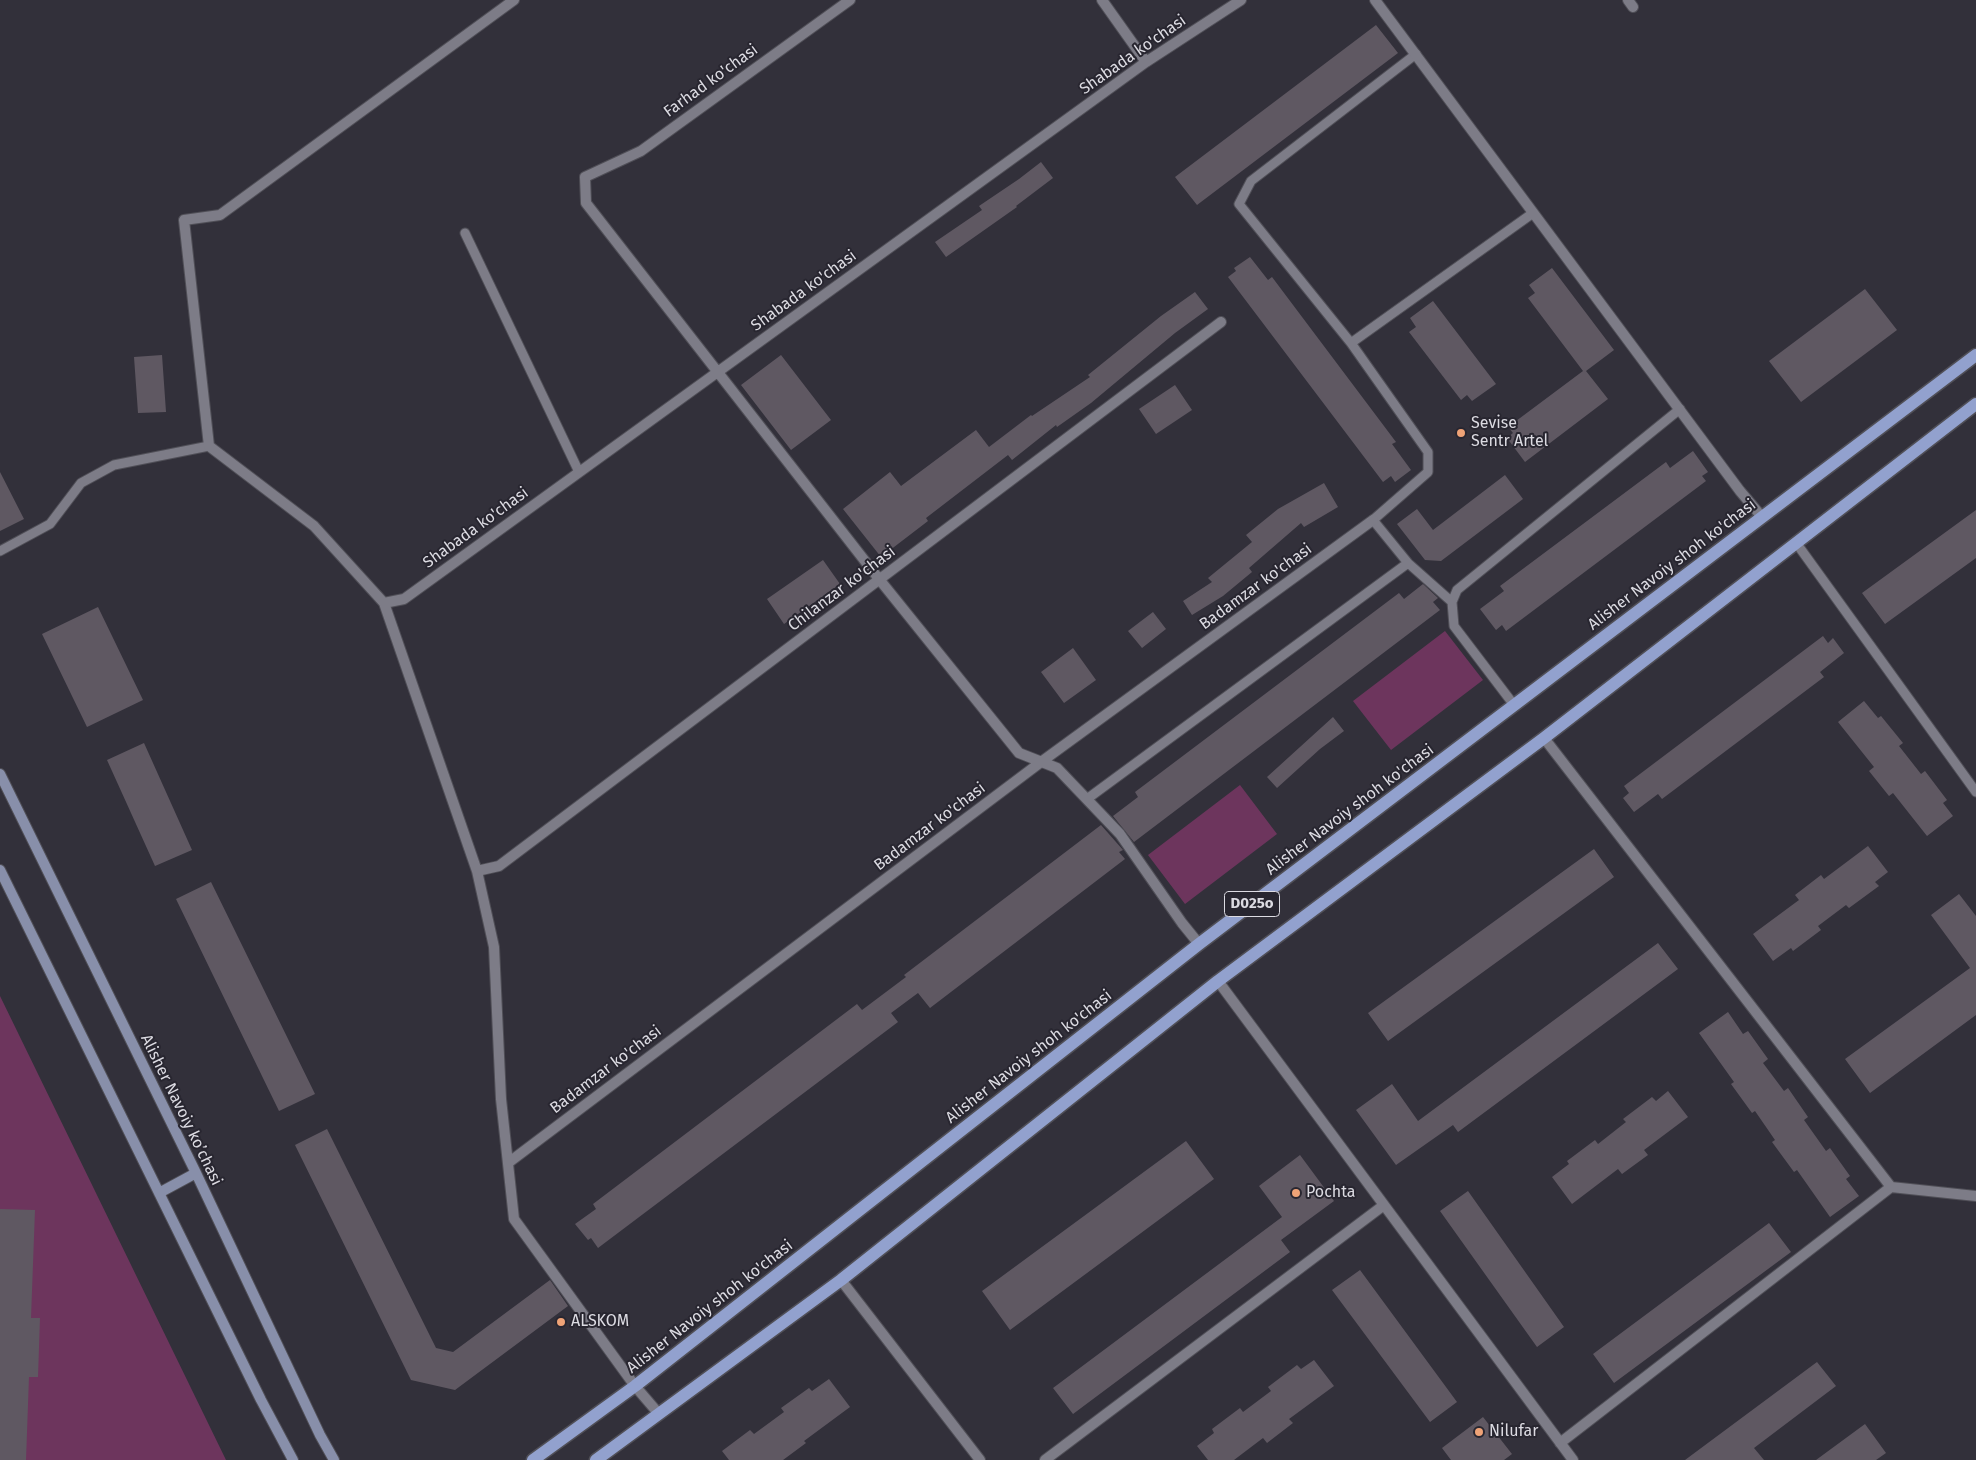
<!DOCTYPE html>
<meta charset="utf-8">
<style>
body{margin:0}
canvas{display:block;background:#32303a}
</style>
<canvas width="1976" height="1460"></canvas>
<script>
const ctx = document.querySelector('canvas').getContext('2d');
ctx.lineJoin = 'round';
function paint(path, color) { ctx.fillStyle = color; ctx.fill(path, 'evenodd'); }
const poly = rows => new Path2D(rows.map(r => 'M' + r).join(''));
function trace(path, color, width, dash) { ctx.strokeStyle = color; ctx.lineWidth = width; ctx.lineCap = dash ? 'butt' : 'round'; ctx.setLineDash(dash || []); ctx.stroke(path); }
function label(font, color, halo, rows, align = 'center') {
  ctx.font = font + ' "Fira Sans",sans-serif'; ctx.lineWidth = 4; ctx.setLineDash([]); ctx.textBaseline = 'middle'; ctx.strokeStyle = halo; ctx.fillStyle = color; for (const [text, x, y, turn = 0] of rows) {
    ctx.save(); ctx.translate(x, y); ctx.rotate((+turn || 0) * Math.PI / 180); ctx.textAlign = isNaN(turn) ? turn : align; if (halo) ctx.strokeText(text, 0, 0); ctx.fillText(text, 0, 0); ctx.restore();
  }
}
const green = poly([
 [1445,631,1483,680,1391,750,1353,701],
 [1240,785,1277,834,1185,904,1148,855],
 [0,996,226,1460,0,1460]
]);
const building = poly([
 [1376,25,1398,53,1197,205,1175,177],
 [1041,162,1053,178,1016,206,1017,207,946,257,935,242,982,210,979,206,1019,179],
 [1250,257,1268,280,1272,277,1396,442,1392,444,1411,470,1395,482,1391,476,1383,482,1228,277,1236,271,1234,268],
 [1552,268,1614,350,1586,371,1608,399,1525,462,1507,438,1513,433,1508,427,1583,371,1528,298,1535,293,1529,285],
 [1865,289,1897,330,1801,402,1769,361],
 [1195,292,1208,309,1175,333,1091,403,1057,427,1056,425,1012,460,1008,455,926,518,928,521,881,557,843,509,890,472,901,486,976,430,989,447,1031,415,1032,416,1090,377,1088,375,1161,316],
 [1433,301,1496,384,1472,401,1467,395,1461,400,1409,332,1416,327,1410,318],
 [162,355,166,412,138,413,134,357],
 [781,355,831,420,791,450,741,385],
 [1175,385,1192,410,1156,434,1139,409],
 [1693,451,1708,472,1702,476,1706,481,1506,631,1502,625,1496,630,1480,609,1504,591,1500,586,1666,462,1670,468],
 [0,472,24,519,0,531],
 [1505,475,1523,499,1441,561,1425,560,1397,524,1417,509,1433,530],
 [1324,483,1338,507,1304,527,1301,523,1249,568,1252,572,1223,596,1192,615,1183,601,1212,582,1208,578,1252,542,1246,535,1278,509],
 [1976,510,1976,558,1885,624,1862,593],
 [823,560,840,584,784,624,767,599],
 [1423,584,1438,598,1433,602,1440,610,1134,842,1113,816,1138,797,1135,792,1399,593,1404,599],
 [98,607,143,700,87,727,42,634],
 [1153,612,1166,629,1142,648,1128,631],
 [1823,636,1828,643,1833,638,1844,653,1820,672,1824,677,1662,799,1658,794,1634,812,1623,798,1629,793,1624,786],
 [1073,648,1096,680,1064,703,1041,672],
 [1864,701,1878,718,1881,716,1903,743,1899,746,1921,774,1925,771,1947,800,1943,803,1953,816,1927,836,1893,793,1889,796,1869,771,1874,767,1838,722],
 [1333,717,1344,731,1320,749,1277,788,1267,777],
 [144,743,192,850,155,866,107,760],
 [1101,825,1123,850,1119,852,1125,859,930,1008,918,993,891,1013,898,1022,598,1248,591,1238,588,1240,575,1224,596,1209,593,1204,857,1004,862,1010,906,977,904,975],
 [1868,846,1888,872,1875,882,1879,886,1849,908,1846,905,1818,926,1821,930,1793,951,1791,948,1773,961,1753,934,1799,900,1795,895,1821,875,1824,879],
 [1594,849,1614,877,1388,1041,1368,1013],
 [211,882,315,1094,279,1111,176,899],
 [1959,894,1976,916,1976,1015,1870,1093,1845,1059,1970,968,1931,915],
 [1658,943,1678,969,1458,1132,1453,1125,1396,1165,1356,1110,1392,1084,1418,1121],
 [1728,1012,1743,1034,1748,1031,1768,1059,1763,1063,1784,1091,1788,1088,1808,1117,1804,1120,1826,1151,1830,1148,1850,1176,1846,1179,1859,1196,1830,1217,1797,1170,1794,1172,1772,1142,1775,1140,1755,1111,1752,1113,1731,1084,1734,1082,1699,1033],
 [1668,1091,1688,1117,1644,1150,1648,1155,1622,1174,1618,1169,1572,1204,1552,1177,1569,1164,1567,1161,1595,1140,1598,1144,1626,1122,1623,1119,1652,1097,1656,1101],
 [327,1129,436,1348,453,1352,550,1280,568,1306,455,1390,411,1380,295,1145],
 [1186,1141,1214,1179,1010,1330,982,1291],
 [1300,1155,1334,1201,1281,1240,1290,1252,1073,1414,1053,1388,1282,1217,1259,1186],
 [1468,1191,1564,1327,1537,1347,1440,1211],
 [0,1209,35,1210,31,1318,40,1318,38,1377,29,1377,26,1460,0,1460],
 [1769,1223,1791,1252,1614,1383,1593,1354],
 [1360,1270,1457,1402,1430,1422,1332,1290],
 [1314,1360,1334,1386,1289,1419,1293,1423,1267,1443,1263,1438,1234,1460,1208,1460,1197,1446,1214,1433,1212,1429,1240,1408,1243,1412,1271,1391,1268,1387,1297,1365,1301,1369],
 [1817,1362,1836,1386,1754,1448,1764,1460,1685,1460],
 [829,1379,850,1407,804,1441,806,1443,783,1460,729,1460,722,1451,750,1430,754,1434,784,1412,781,1408,809,1388,812,1391],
 [1483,1417,1512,1454,1504,1460,1451,1460,1442,1448],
 [1865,1424,1886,1453,1876,1460,1816,1460]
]);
const lane = poly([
 [1416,54,1251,181,1239,204,1351,343,1428,452,1428,472,1373,520,1408,563,1452,602],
 [465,233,579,472],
 [1351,343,1533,213],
 [1797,544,1976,792],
 [0,551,50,524,81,483,114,465,209,446],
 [1514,705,1454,626,1452,602,1457,590,1680,409],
 [1087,799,1408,563]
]);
const street = poly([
 [514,0,220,215,184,220,209,446,314,526,384,603,477,871,494,947,501,1099,514,1219,635,1386,659,1414],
 [850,0,641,151,585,177,586,203,879,579,1019,753,1057,768,1120,834,1182,923,1199,944],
 [1102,0,1146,62],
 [1375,0,1740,491,1762,517],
 [1628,0,1633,7],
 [384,603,404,599,1146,62,1241,0],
 [1544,738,1891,1187,1976,1196],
 [477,871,499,866,1221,322],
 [1218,981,1573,1460],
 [508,1163,1041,762,1373,520],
 [841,1280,980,1460],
 [1560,1443,1891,1187],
 [1045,1460,1384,1205]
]);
const secondary = poly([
 [0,774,196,1173,320,1435,334,1460],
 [0,870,261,1400,293,1460],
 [159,1193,196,1173]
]);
const primary = poly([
 [533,1460,635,1386,1199,944,1976,355],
 [596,1460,841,1280,1218,981,1544,738,1976,404]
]);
const markers = [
 [1461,433,5,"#efa377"],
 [1296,1193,5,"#efa377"],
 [561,1322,5,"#efa377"],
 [1479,1432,5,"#efa377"]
];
const shields = [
 [1252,904,55]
];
const shieldNames = [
 ["D025o",1252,904]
];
const streetNames = [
 ["Shabada ko'chasi",1133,55,-35],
 ["Farhad ko'chasi",711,81,-36],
 ["Shabada ko'chasi",804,291,-36],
 ["Shabada ko'chasi",476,528,-36],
 ["Alisher Navoiy shoh ko'chasi",1672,565,-37],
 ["Badamzar ko'chasi",1256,587,-36],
 ["Chilanzar ko'chasi",842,589,-37],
 ["Alisher Navoiy shoh ko'chasi",1350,810,-37],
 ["Badamzar ko'chasi",930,827,-37],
 ["Alisher Navoiy shoh ko'chasi",1029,1057,-38],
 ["Badamzar ko'chasi",606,1070,-37],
 ["Alisher Navoiy ko’chasi",181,1110,64],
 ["Alisher Navoiy shoh ko'chasi",710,1307,-38]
];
const poiNames = [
 ["Sevise",1471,424],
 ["Sentr Artel",1471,442],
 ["Pochta",1306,1193],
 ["ALSKOM",571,1322],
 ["Nilufar",1489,1432]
];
paint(green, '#6d355d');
paint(building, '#5f5862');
trace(lane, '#504f57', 11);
trace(street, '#504f57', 12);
trace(secondary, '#504f57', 12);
trace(primary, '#504f57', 15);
trace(lane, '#7d7c87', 9);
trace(street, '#7d7c87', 10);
trace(secondary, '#888faa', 10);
trace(primary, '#92a1ce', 12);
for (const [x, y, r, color] of markers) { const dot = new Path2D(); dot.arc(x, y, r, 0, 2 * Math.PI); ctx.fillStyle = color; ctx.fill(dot); trace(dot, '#282630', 2); }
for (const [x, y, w] of shields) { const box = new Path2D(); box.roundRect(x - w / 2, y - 12.5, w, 25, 4); ctx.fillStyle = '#282630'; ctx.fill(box); trace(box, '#dcdbe2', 1); }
label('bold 15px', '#dcdbe2', null, shieldNames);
label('16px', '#dcdbe2', '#282630', streetNames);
label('16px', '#dcdbe2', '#282630', poiNames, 'left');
</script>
